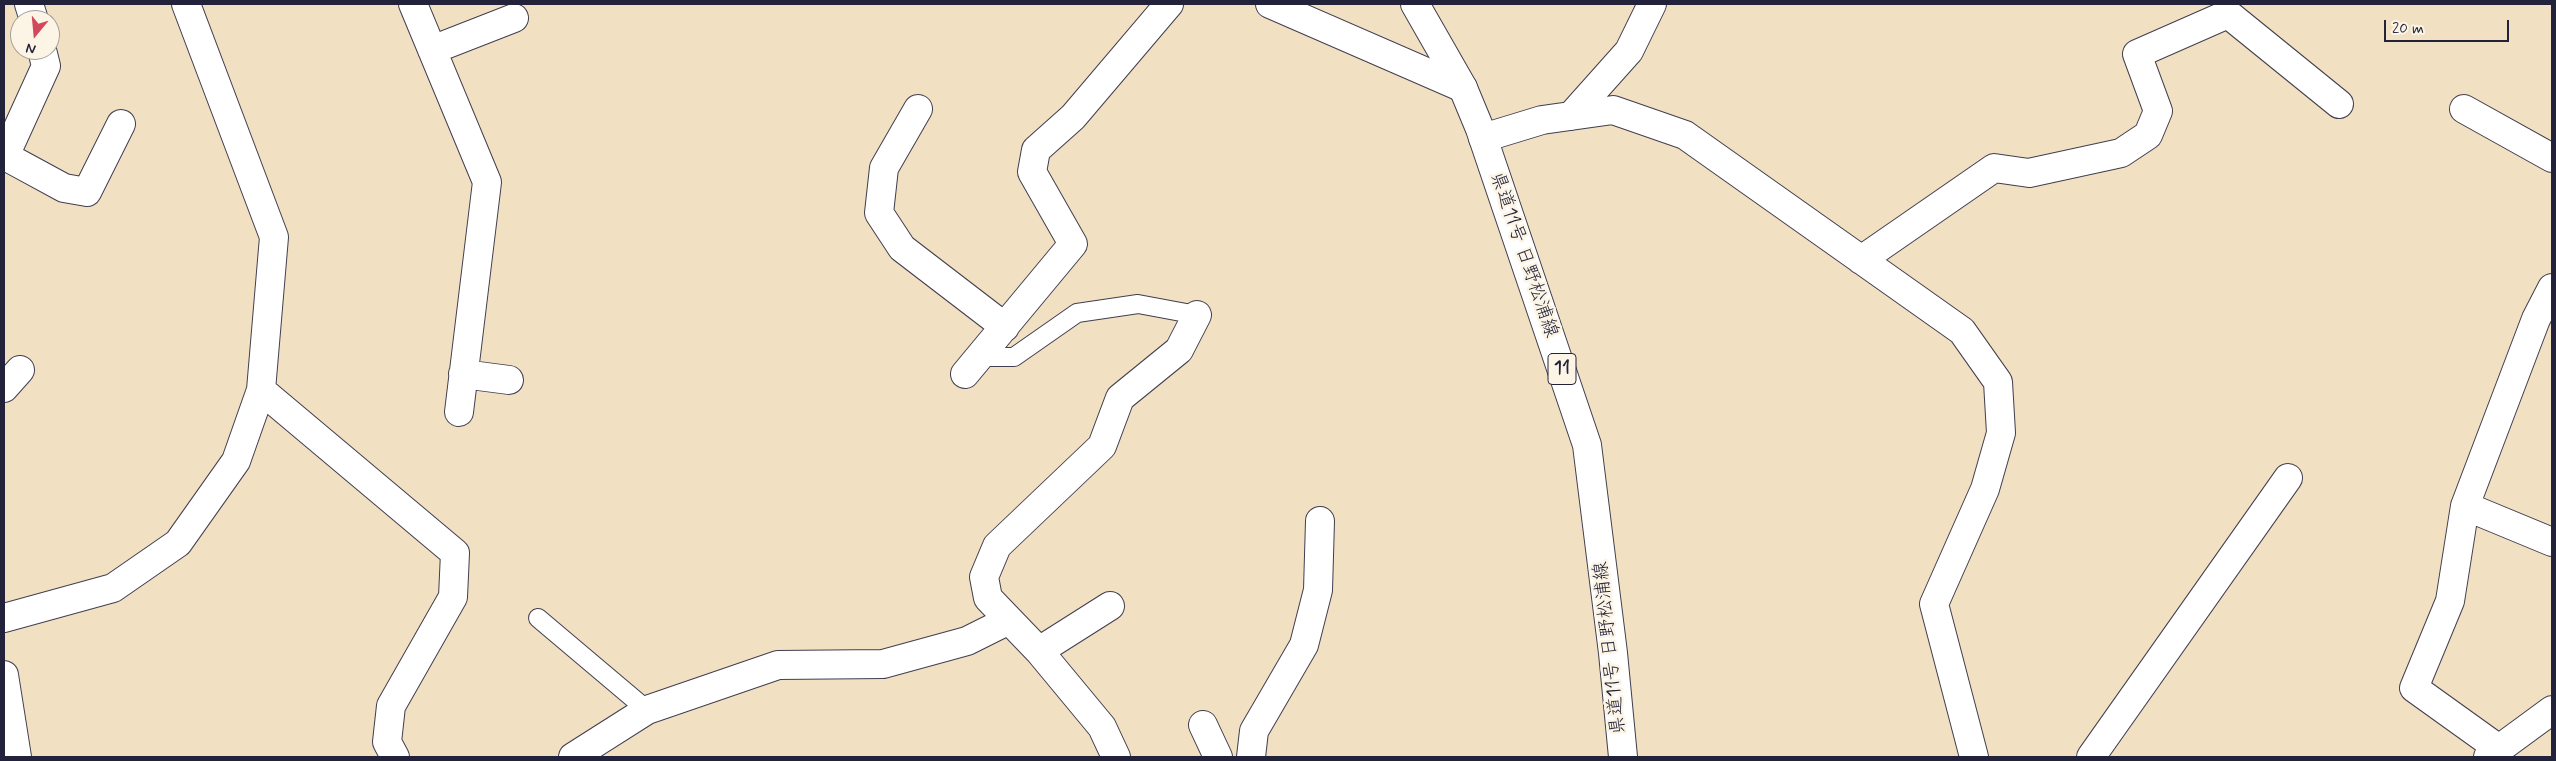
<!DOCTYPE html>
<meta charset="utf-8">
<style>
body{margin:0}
#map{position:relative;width:2556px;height:761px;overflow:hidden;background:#f2e0c2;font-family:Mynerve,sans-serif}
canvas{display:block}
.frame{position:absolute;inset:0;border:5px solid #22223b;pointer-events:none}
.north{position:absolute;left:10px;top:10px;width:50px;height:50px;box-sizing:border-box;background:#fcf5e5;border:1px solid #a5a1a1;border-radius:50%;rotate:197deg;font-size:14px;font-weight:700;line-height:20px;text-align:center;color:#22223b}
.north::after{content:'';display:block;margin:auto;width:18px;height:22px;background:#d1495b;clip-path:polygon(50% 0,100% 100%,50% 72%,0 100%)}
.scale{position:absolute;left:2384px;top:20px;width:125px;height:22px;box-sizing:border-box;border:2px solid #22223b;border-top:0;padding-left:6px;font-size:15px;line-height:18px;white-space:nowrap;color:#22223b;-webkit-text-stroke:4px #fcf5e5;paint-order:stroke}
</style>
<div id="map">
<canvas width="2556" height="761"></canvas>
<div class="frame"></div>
<div class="north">N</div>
<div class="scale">20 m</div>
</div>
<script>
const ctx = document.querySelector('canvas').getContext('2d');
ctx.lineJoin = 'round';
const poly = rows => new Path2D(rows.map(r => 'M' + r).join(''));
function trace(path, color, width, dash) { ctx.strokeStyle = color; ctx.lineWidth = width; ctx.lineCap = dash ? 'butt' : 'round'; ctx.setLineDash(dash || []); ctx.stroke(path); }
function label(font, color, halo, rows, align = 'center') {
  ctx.font = font + ' Mynerve,"Klee One",sans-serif'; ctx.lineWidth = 5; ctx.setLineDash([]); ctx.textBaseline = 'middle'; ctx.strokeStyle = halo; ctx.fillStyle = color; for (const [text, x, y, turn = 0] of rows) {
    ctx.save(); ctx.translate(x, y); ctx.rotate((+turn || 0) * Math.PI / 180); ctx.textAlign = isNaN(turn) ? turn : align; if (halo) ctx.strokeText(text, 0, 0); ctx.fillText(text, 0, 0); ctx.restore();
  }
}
const lane = poly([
 [980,357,1014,357,1077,313,1138,304,1197,315],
 [538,618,647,710]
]);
const street = poly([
 [29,4,34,20],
 [186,4,274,237,261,390,455,553,453,597,391,706,387,742,395,757],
 [413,4,487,182,459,412],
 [1270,4,1463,88],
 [42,50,46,66,5,156,64,188,87,192,121,124],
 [432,50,514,18],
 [918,109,884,168,879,213,902,248,1005,327],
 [2464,109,2552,158],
 [1571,116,1629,51,1652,4],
 [1483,138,1542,120,1613,110,1685,135,1962,331,1998,382,2001,433,1985,489,1934,604,1974,757],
 [1861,260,1994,168,2029,173,2121,153,2148,135,2158,111,2137,54,2228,14,2339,104],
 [2552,288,2536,319,2465,506,2552,542],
 [463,374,509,380],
 [965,374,1073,244,1032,172,1036,150,1073,117,1169,4],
 [4,388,20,370],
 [2465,506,2450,601,2414,688,2499,749],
 [4,618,113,588,178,543,236,461,261,390],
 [1039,651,1110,606],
 [4,675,17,757],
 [1203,725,1218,757],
 [573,757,647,710,778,665,883,664,967,641,1009,620],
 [1116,757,1102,727,1039,651,988,598,984,577,997,546,1102,446,1120,398,1179,350,1197,315],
 [1251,757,1254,731,1304,645,1318,590,1320,521],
 [2091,757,2288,478],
 [2488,757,2552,710]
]);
const primary = poly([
 [1415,4,1463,88,1480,129,1587,445,1613,653,1623,757]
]);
const shields = [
 [1562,369,28]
];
const shieldNames = [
 ["11",1562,369]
];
const streetNames = [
 ["県道11号 日野松浦線",1523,255,71],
 ["県道11号 日野松浦線",1611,648,-96]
];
trace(lane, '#413e4f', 20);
trace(street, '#413e4f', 30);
trace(primary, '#413e4f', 30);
trace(lane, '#fff', 18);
trace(street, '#fff', 28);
trace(primary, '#fff', 28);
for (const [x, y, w] of shields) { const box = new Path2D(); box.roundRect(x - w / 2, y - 15.5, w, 31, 4); ctx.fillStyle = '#fcf5e5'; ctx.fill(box); trace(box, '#22223b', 1); }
label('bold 18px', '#22223b', null, shieldNames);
label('19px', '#22223b', '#fcf5e5', streetNames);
</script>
